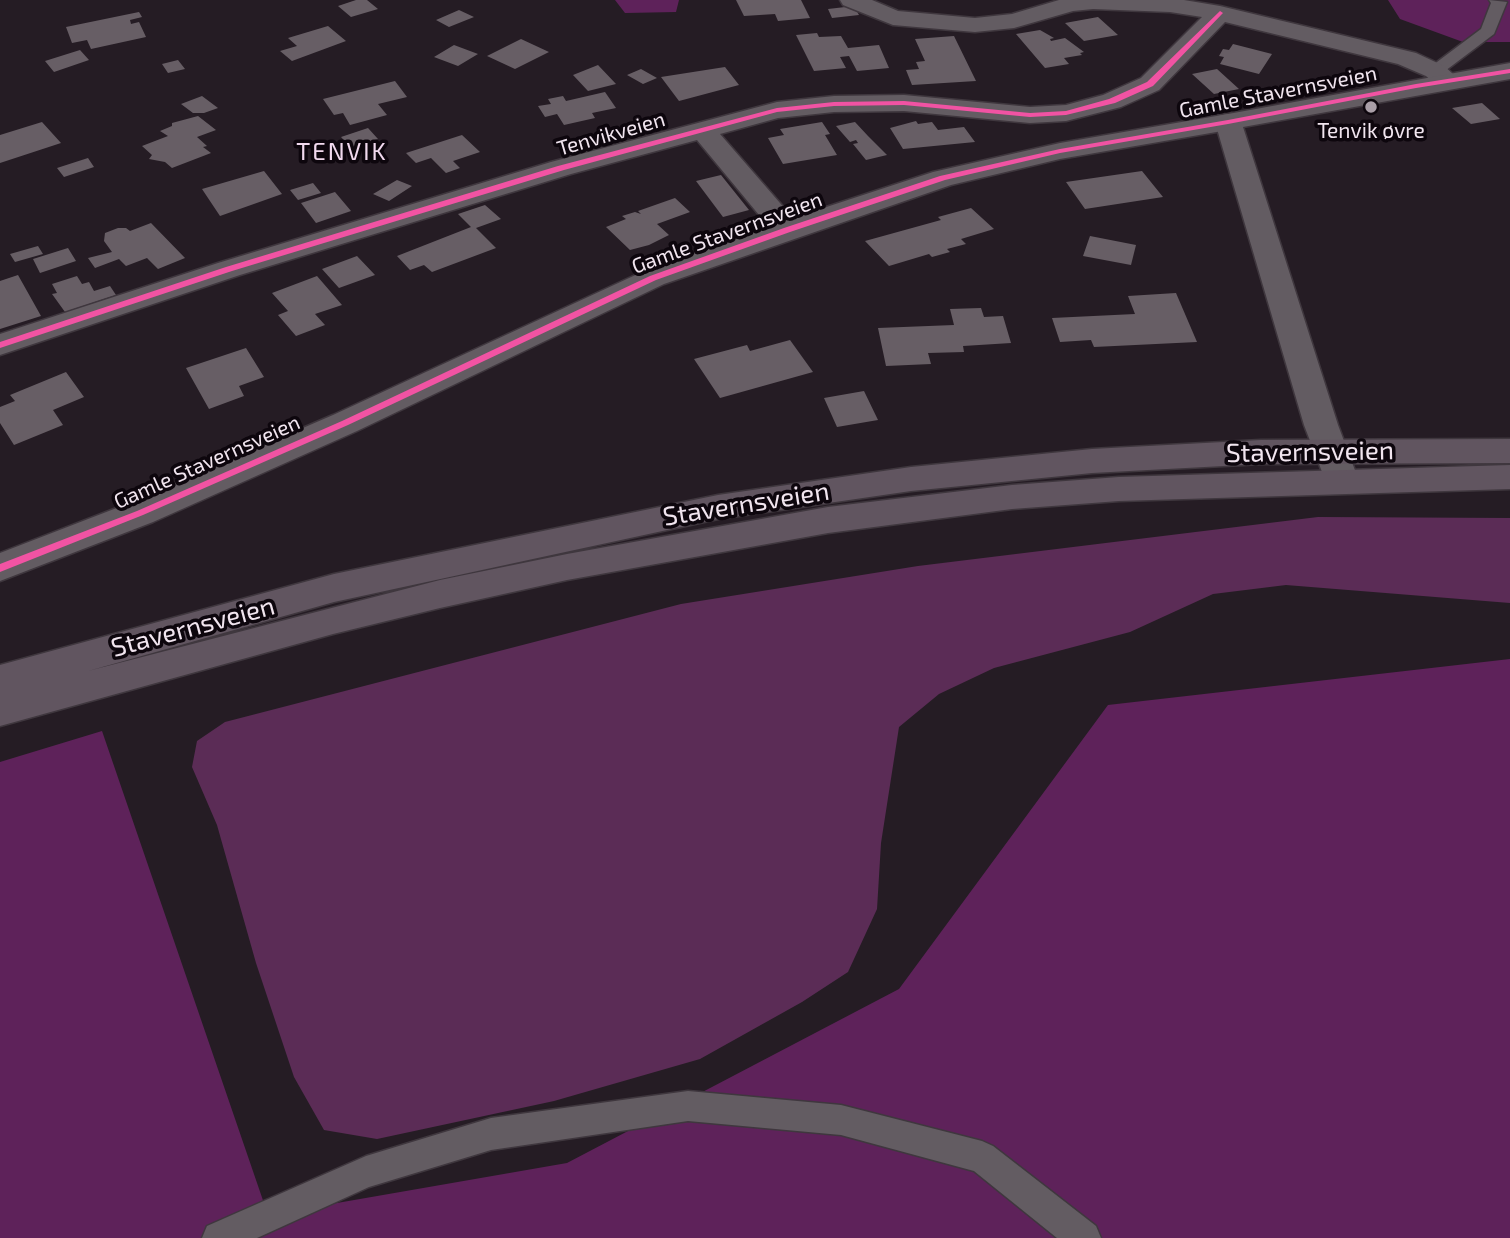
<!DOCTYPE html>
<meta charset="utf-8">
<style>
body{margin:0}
canvas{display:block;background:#251c24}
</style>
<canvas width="1510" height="1238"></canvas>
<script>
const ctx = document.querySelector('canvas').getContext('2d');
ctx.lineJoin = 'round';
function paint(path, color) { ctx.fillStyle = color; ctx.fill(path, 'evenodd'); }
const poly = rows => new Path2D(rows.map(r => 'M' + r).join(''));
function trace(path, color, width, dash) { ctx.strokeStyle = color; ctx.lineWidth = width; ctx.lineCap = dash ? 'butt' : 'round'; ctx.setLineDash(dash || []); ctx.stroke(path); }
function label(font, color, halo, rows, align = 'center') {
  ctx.font = font + ' "Exo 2",sans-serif'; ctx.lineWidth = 7; ctx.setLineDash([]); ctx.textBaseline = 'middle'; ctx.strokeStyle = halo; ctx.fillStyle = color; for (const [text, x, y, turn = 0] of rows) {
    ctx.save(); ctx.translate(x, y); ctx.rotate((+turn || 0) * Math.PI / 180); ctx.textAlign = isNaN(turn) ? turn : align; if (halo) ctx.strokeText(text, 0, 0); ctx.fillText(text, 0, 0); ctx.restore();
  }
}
const green = poly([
 [1318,517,1510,518,1510,603,1286,585,1213,594,1130,632,994,668,939,694,899,727,881,843,877,909,848,972,802,1002,700,1059,554,1101,377,1139,324,1130,294,1077,256,963,217,825,192,767,197,741,225,722,681,604,918,566]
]);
const forest = poly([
 [615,0,679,0,676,12,625,13],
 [1388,0,1510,0,1510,42,1463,42,1400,19],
 [1510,659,1510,1238,0,1238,0,762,102,731,268,1215,567,1163,899,989,1108,705]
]);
const building = poly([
 [356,0,367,0,378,9,351,17,338,6],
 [736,0,801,0,810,18,778,21,775,14,744,16],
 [854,6,859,15,832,18,828,9],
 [459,10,474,17,449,27,436,20],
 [139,12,142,17,130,20,131,24,139,22,146,37,91,49,87,40,72,43,66,27],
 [1098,17,1118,35,1084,41,1065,23],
 [328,26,346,41,292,61,280,51,297,46,288,38],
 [1040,30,1054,38,1050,39,1051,41,1065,38,1084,52,1080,53,1082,55,1064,58,1069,64,1045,68,1016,34],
 [817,33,819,37,841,36,848,48,879,45,889,68,857,71,849,56,840,57,846,68,814,71,796,35],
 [954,36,976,81,912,85,906,70,919,69,916,62,925,61,915,39],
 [521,39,549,52,515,69,487,56],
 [1233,44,1272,54,1259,74,1220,64,1224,57,1219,56,1223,49,1229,50],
 [454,45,478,54,458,66,434,57],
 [80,50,89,60,54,72,45,61],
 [178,60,185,69,168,73,162,64],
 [598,65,616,84,588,91,573,75],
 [725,67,739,85,679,101,661,77],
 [641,69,657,78,643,84,627,75],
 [1217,69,1239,89,1214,94,1192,74],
 [395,81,407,97,378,104,387,115,350,125,343,113,334,115,323,99],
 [605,92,616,108,592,113,595,118,564,125,557,114,545,117,538,106,551,104,548,99,563,96,566,101],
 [202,96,218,108,204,113,193,113,181,104],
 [1482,103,1500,119,1471,124,1452,108],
 [198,116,216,130,197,137,207,146,203,147,211,153,172,168,165,162,149,159,152,155,142,146,168,136,160,131,172,126,172,123],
 [916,121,918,124,932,122,938,130,964,127,975,142,903,149,890,128],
 [42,122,61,143,0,163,0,135],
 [822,122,830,134,825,135,837,155,783,164,768,138,784,135,780,129],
 [855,122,868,136,887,155,866,160,853,144,858,143,856,140,850,142,836,126],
 [368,128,378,139,351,148,341,137],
 [462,135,480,152,453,161,460,168,446,173,431,158,416,163,406,153],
 [88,158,94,167,64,177,57,168],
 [264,171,282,194,220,216,202,189],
 [1142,171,1163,197,1085,209,1066,182],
 [721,175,749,210,723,217,696,181],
 [397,180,412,186,389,201,373,194],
 [313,183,321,193,298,200,290,190],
 [335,192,351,211,316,223,301,203],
 [675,198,690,212,657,224,669,235,649,245,630,250,606,227,626,219,622,216,635,212,641,214,638,211],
 [485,205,501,219,476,228,496,248,432,272,424,265,410,270,397,256,471,227,458,214],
 [971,208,994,229,961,239,966,244,947,249,950,252,932,257,929,254,889,266,865,241,941,220,938,217],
 [151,223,185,258,158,269,147,258,126,266,119,259,95,268,88,258,112,252,104,241,105,233,118,228,126,228,130,231],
 [1090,236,1136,245,1131,265,1083,256],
 [38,246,43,254,15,262,10,254],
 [68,248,76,261,40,273,33,259],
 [357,256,375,275,339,288,322,269],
 [18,275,41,316,0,329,0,281],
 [77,276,82,284,89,282,94,291,110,286,116,295,65,312,52,294,57,293,52,284],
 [317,276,342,305,315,314,325,325,296,336,278,315,288,311,272,293],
 [1176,293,1197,342,1094,347,1091,340,1060,342,1052,318,1135,314,1128,296],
 [981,308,984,317,1003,316,1011,343,963,346,964,352,928,353,931,364,886,366,878,328,954,325,950,309],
 [790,340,813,372,720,398,694,359,747,345,750,351],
 [246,348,264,377,239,386,244,396,209,409,186,368],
 [66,372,84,397,53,410,63,425,14,445,0,423,0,407,15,401,10,395],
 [864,391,878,420,837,427,824,398]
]);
const service = poly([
 [1489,0,1507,2,1494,34,1441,74,1429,74,1427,71,1429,68,1481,29,1491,3,1489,0],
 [688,1091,841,1105,982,1141,993,1146,1096,1226,1101,1238,1057,1238,974,1171,841,1135,688,1121,491,1150,369,1187,257,1238,202,1238,207,1226,366,1156,491,1118,688,1091]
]);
const minor = poly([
 [840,0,872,0,898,11,975,18,1012,14,1059,0,1184,0,1220,6,1416,53,1444,66,1461,81,1457,87,1448,89,1439,87,1426,76,1398,64,1225,22,1159,90,1121,107,1066,121,1030,123,904,111,834,112,778,118,720,134,793,218,933,172,1060,143,1228,114,1238,116,1241,122,1238,128,1228,130,1060,159,951,185,664,284,357,431,153,522,0,581,0,553,127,504,333,415,642,272,769,227,697,140,571,174,240,275,0,355,0,334,218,263,551,162,777,102,834,96,904,95,1030,107,1066,105,1103,95,1141,78,1202,17,1170,12,1093,9,1073,11,1014,28,975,32,893,25,843,5,840,0]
]);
const tertiary = poly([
 [1510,63,1510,79,1243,127,1338,425,1359,481,1353,490,1341,493,1329,490,1304,425,1215,122,1218,116,1228,114,1510,63]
]);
const primary = poly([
 [1510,439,1510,463,1261,464,1092,473,911,491,718,519,334,602,88,671,440,580,567,554,828,507,1012,485,1119,477,1510,465,1510,489,1119,501,1012,509,828,533,567,580,440,608,333,634,0,726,0,665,334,574,718,495,911,467,1092,449,1261,440,1510,439]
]);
const cycleway = poly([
 [1220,11,1223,13,1222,14,1153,86,1115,103,1066,115,1030,117,904,105,834,106,777,112,564,170,232,271,0,348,0,342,226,267,558,166,777,108,834,102,904,101,1030,113,1066,111,1109,99,1147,82,1220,11],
 [1510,69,1510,73,1416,88,1228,124,1060,153,945,180,790,232,656,280,348,425,143,515,0,572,0,564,137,511,342,421,650,276,784,228,940,176,1060,149,1228,120,1416,84,1510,69]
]);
const markers = [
 [1371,107,7,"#aa9fa8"]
];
const farStreetnames = [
 ["Gamle Stavernsveien",1278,92,-11],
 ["Tenvikveien",611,134,-16],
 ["Gamle Stavernsveien",727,233,-20],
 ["Gamle Stavernsveien",207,462,-24]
];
const farPoinames = [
 ["Tenvik øvre",1371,131]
];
const farQuarternames = [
 ["TENVIK",342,152]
];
const streetNames = [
 ["Stavernsveien",1310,452,-1],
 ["Stavernsveien",746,504,-9],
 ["Stavernsveien",193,627,-15]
];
paint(green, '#5b2c56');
paint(forest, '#5e225a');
paint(building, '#675e65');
trace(service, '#3f373e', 3);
trace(minor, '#3f373e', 3);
trace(tertiary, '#3f373e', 3);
trace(primary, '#3f373e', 3);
paint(service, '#635c62');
paint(minor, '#635c62');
paint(tertiary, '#635c62');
paint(primary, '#615560');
paint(cycleway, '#f153a3');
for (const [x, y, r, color] of markers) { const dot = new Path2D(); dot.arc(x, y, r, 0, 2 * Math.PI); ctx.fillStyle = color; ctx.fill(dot); trace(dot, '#0d060d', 2.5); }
label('21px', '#f1e5ef', '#0d060d', farStreetnames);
label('21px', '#f1e5ef', '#0d060d', farPoinames);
ctx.letterSpacing = '2px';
label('24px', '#f1d9ee', '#0d060d', farQuarternames);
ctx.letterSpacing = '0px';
label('26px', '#f1e5ef', '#0d060d', streetNames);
</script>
